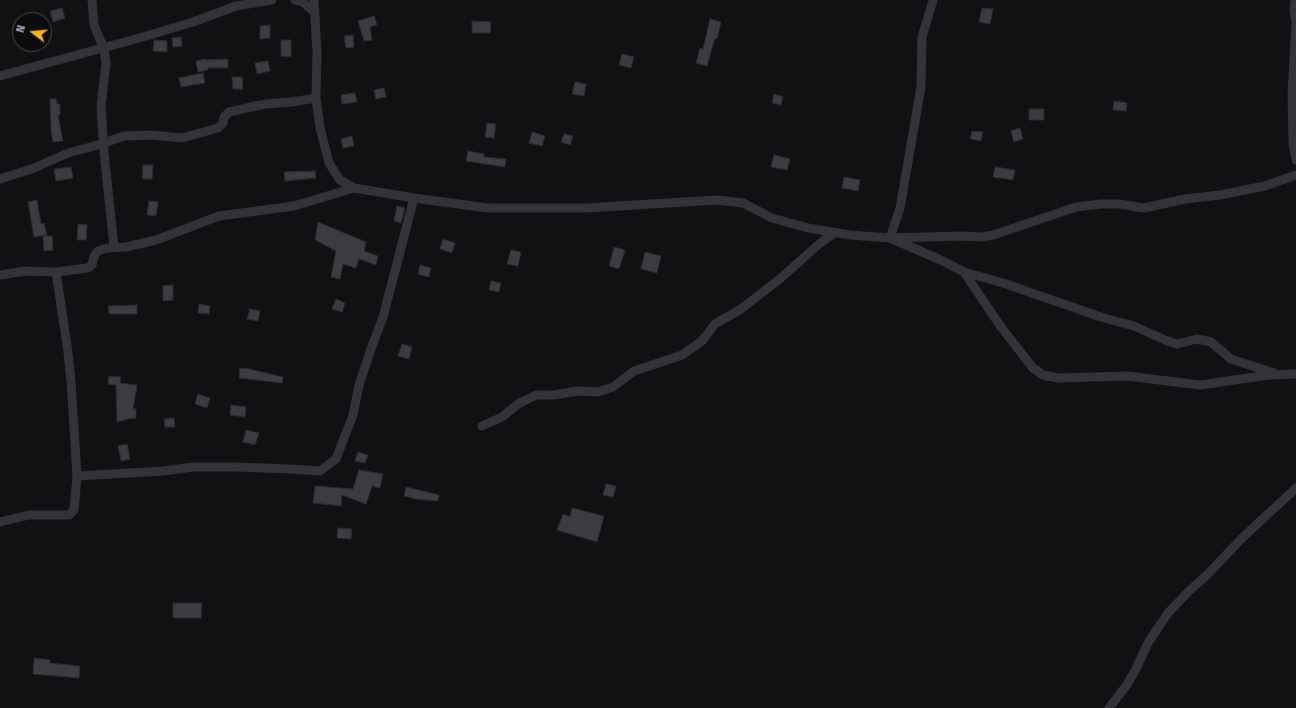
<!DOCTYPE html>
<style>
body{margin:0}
#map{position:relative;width:1296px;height:708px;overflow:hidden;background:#111113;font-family:"Fira Sans",sans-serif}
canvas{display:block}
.north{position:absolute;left:12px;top:12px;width:40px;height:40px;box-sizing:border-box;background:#0c0c0e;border:1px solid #484a50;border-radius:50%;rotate:286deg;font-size:11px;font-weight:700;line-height:16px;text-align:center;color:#a2a8b4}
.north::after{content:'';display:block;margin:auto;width:14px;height:18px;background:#f7b125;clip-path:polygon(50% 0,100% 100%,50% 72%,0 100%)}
</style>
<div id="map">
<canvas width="1296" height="708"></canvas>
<div class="north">N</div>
</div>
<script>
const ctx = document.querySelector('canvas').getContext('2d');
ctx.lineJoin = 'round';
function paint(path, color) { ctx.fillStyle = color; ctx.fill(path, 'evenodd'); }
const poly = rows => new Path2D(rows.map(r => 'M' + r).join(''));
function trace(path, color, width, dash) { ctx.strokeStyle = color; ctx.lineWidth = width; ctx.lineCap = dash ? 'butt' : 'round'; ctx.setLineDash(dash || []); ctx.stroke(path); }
const building = poly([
 [62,8,65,18,53,22,50,11,62,8],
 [982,8,993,9,990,24,979,22,982,8],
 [374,16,377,25,370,27,372,40,364,41,358,21,374,16],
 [710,19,721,22,717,39,715,38,707,66,696,63,700,48,703,49,710,19],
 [472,21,491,22,490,33,472,33,472,21],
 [270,25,270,38,260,39,260,26,270,25],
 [353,35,354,47,346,48,344,36,353,35],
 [181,37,182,46,173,47,172,38,181,37],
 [154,40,167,41,167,52,153,51,154,40],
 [281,40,291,40,291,57,281,56,281,40],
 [622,54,634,57,631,68,619,65,622,54],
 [206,59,206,60,228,59,228,68,208,68,208,70,198,72,196,61,206,59],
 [268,61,270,71,257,74,255,63,268,61],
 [203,73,205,83,181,87,179,78,203,73],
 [232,77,242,77,243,89,233,89,232,77],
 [575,82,586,84,584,96,572,94,575,82],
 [384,88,386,97,376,99,374,90,384,88],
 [355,93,357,102,342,104,341,95,355,93],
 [774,94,783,97,781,105,772,103,774,94],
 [50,99,56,99,57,104,60,104,60,115,58,115,63,141,53,142,51,130,50,99],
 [1114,101,1127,103,1126,111,1113,110,1114,101],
 [1029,109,1044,109,1044,120,1029,120,1029,109],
 [487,123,496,124,494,138,485,137,487,123],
 [1020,128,1023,139,1014,142,1011,131,1020,128],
 [972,131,983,132,981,141,970,139,972,131],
 [532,132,545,136,542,146,529,143,532,132],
 [564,134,573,136,570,145,561,142,564,134],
 [352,136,354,146,343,148,341,139,352,136],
 [468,151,484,154,484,157,506,159,505,167,466,161,468,151],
 [774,155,790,159,787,170,771,167,774,155],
 [143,165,153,165,152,179,142,179,143,165],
 [71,167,73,178,56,181,54,169,71,167],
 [995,167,1015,170,1013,180,993,177,995,167],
 [315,171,316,178,285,181,284,172,315,171],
 [844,177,860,180,858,191,842,188,844,177],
 [37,200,41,224,44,223,47,235,34,237,28,202,37,200],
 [149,201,158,202,156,216,147,215,149,201],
 [397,206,405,208,401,223,394,221,397,206],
 [318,222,366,242,364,251,378,256,376,265,359,259,356,268,343,264,340,279,331,277,336,251,315,240,318,222],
 [78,224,87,225,86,240,77,240,78,224],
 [43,236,52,236,53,250,44,251,43,236],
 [443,239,455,243,452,253,440,249,443,239],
 [614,247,625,250,619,269,609,266,614,247],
 [511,250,521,252,518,266,507,264,511,250],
 [645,252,661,256,657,273,641,269,645,252],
 [420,265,431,268,429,277,418,274,420,265],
 [491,281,501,283,499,292,489,290,491,281],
 [173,285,173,300,163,301,163,286,173,285],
 [336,299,345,303,342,312,332,309,336,299],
 [199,304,210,306,209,314,198,313,199,304],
 [137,305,137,314,109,314,108,306,137,305],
 [250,309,260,311,258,321,247,319,250,309],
 [402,344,412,347,409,359,398,356,402,344],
 [240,368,249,369,283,377,282,383,239,378,240,368],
 [109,376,121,377,120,383,137,385,133,409,136,408,136,418,128,419,117,422,116,385,108,384,109,376],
 [198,394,210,398,207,408,195,404,198,394],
 [231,405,246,407,245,417,230,415,231,405],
 [174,418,175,427,165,427,164,419,174,418],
 [246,430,259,433,255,445,243,442,246,430],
 [127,444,130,459,121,461,118,446,127,444],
 [358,452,368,455,365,463,355,461,358,452],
 [359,470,383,474,380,488,372,486,366,504,342,495,341,506,313,503,315,486,353,489,359,470],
 [606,484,616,486,613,497,603,495,606,484],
 [406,487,439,495,438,501,416,499,404,496,406,487],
 [572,508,604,516,597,542,557,530,563,514,570,517,572,508],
 [338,528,352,529,351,539,337,538,338,528],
 [173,603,202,603,201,618,173,618,173,603],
 [34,658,50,660,50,663,80,666,79,678,33,674,34,658]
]);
const street = poly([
 [92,0,94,25,104,49,106,63,101,106,104,152,114,247],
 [295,0,303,2,314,12],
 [314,0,317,52,316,98,320,128,329,163,340,180,354,188,414,198,488,208,585,208,717,200,743,203,772,218,808,228,850,235,890,238,943,261,964,272,1001,327,1033,368,1043,375,1058,378,1127,376,1200,385,1269,375,1296,374],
 [933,0,922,37,921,87,900,208,890,238,960,236,982,237,993,235,1076,207,1101,204,1119,204,1144,208,1185,199,1220,195,1265,186,1296,175],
 [1295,0,1294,11,1296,22,1292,93,1293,144,1296,160],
 [0,76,143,37,193,22,236,6,272,0],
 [0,179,34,168,68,153,98,145,124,136,152,135,182,138,218,128,223,123,224,117,229,112,265,104,292,102,316,98],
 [964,272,1003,283,1104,318,1134,326,1165,340,1177,344,1197,339,1211,342,1231,359,1274,373],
 [0,275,25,271,56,272,88,268,92,265,94,256,98,251,107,248,126,247,156,240,219,216,294,206,354,188],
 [482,426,502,417,518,404,536,395,554,395,577,391,598,392,613,387,634,371,682,355,702,341,715,324,741,309,781,278,819,244,834,233],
 [77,476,164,471,193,467,236,467,290,469,320,471,336,459,353,415,359,385,371,349,383,317,414,198],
 [0,522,29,515,69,515,74,510,77,476,71,382,68,352,56,272],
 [1109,708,1126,686,1136,669,1148,643,1168,613,1189,591,1207,575,1242,538,1296,488]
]);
paint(building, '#3b3c40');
trace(building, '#2b2b2f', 1);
trace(street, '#323338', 9);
</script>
